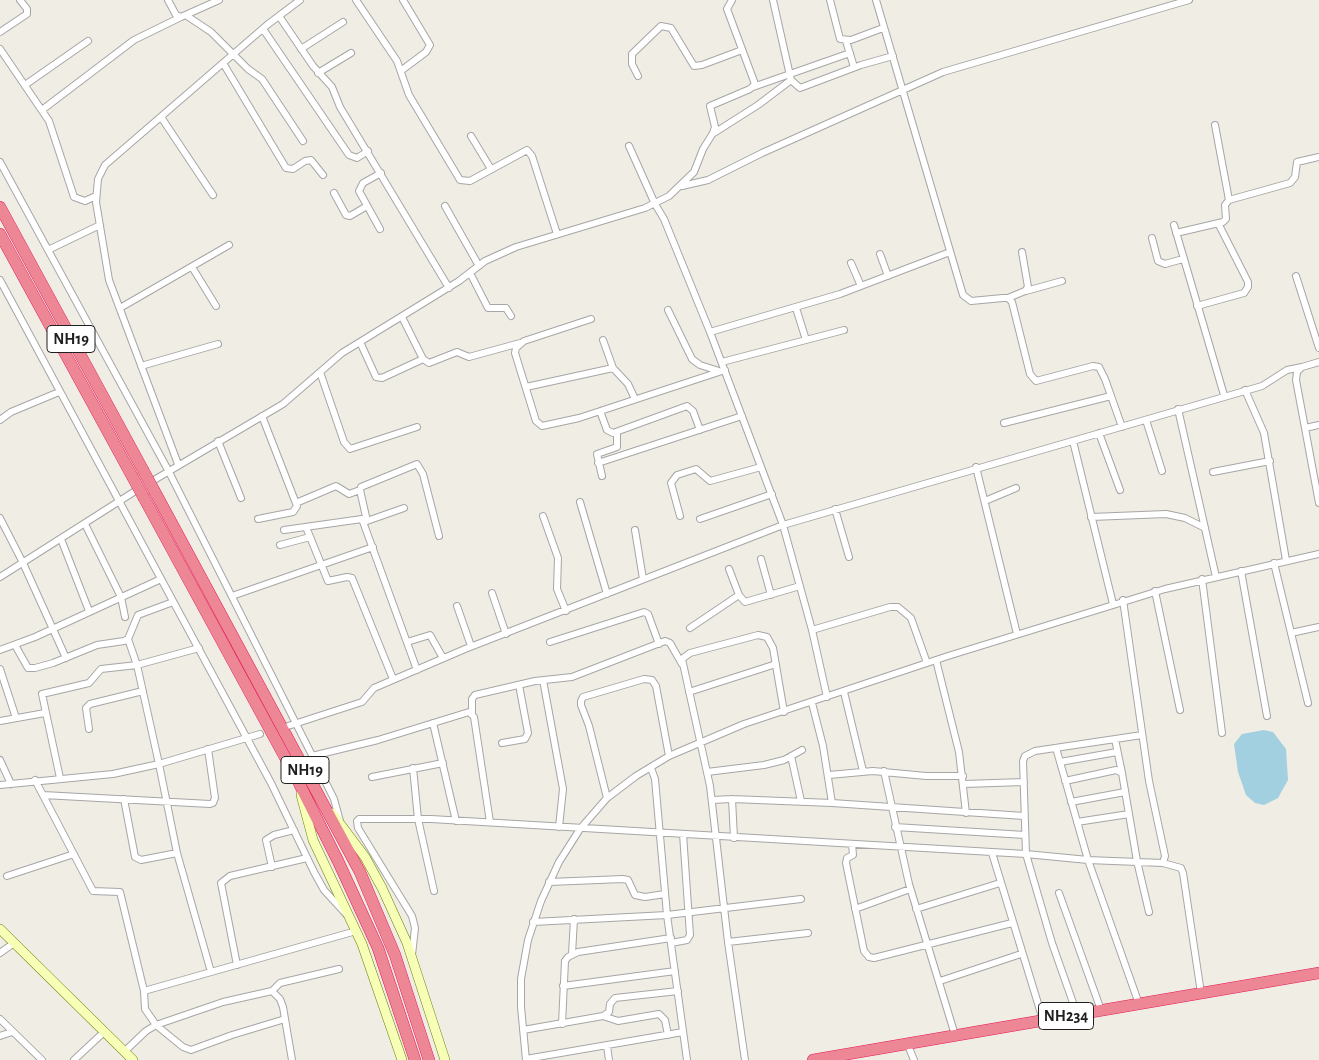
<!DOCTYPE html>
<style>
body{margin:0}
canvas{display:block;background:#f0ede4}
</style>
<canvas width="1319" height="1060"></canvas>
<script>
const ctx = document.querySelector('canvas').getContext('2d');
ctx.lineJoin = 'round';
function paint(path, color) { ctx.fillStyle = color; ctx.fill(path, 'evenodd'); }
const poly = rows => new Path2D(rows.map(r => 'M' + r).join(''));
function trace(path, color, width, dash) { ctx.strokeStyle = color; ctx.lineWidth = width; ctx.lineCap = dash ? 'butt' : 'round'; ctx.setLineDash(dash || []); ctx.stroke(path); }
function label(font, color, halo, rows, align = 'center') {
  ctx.font = font + ' "Alegreya Sans",sans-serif'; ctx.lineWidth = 4; ctx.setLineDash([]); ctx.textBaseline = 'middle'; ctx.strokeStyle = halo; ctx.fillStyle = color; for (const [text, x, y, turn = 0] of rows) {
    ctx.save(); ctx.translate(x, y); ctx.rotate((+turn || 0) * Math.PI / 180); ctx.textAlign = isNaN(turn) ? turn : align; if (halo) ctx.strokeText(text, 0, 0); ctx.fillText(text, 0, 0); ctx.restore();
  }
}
const water = poly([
 [1264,730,1273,732,1286,749,1288,780,1278,798,1264,805,1255,803,1246,795,1238,772,1234,744,1242,734]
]);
const street = poly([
 [168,0,176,15,181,17,219,0],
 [356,0,397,61,409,95,460,180,470,181,527,150,532,156,557,234],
 [773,0,791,80,800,88,861,65,893,56],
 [830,0,840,39,851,40,883,28],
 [876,0,963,295,971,301,1003,298,1008,298,1012,302,1030,374,1036,381,1093,366,1099,367,1105,379,1122,427],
 [187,16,211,32,248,69,262,79,303,141],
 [279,16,313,66,332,87,340,107,449,288],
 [263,29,349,155,357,158,368,151],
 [0,32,27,14,27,9,20,0],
 [846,41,854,67],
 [0,49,49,121,74,197,85,201,96,196],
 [301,49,343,22],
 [223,63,286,168,293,169,305,161,311,160,323,175],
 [402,70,426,52,430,45,403,0],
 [318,73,351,53],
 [638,76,632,64,632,54,661,26,671,28,694,66,702,65,742,50],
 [25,85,88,41],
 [753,87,850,53],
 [42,110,134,40,181,17],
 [161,117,213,195],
 [1215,125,1229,200],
 [714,133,758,105,791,80],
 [471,136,491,169],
 [629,146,655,204,664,219,710,332,783,525,812,630,827,697],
 [0,162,168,470,325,781,334,799,340,821],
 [682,186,708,180,762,153,943,72,1189,0],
 [334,193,346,215,350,216,367,206],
 [445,206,479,266],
 [1174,225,1224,395],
 [380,229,359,191,363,183,381,173],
 [1176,233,1223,222,1226,219,1225,205,1229,200,1290,183,1295,177,1297,162,1319,157],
 [1152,238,1158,261,1165,264,1183,259],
 [48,250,100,225],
 [880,254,888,276],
 [851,263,861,286],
 [192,267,216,306],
 [470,273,488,308,506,308,511,316],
 [1296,276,1319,348],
 [0,280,271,783,314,872,324,890,346,914],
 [1026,291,1062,281],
 [1008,298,1025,291,1028,287,1022,252],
 [1197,306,1244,293,1248,287,1248,282,1218,223],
 [120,308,229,245],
 [796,308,806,340],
 [668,310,692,359,700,365,719,371],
 [402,317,423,359,429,363,457,352,469,357,520,343],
 [591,319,524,341,516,348,515,353,536,421,542,426,579,418,725,370],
 [710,332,840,294,950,252],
 [603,340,613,368,628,384,635,399],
 [360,342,376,377,382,378,423,359],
 [722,362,844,330],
 [1319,362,1302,367,1297,372,1296,380,1319,503],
 [141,366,218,344],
 [320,372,344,442,350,449,417,427],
 [526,387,613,368],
 [1245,390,1264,433,1286,560],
 [1178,409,1216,577],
 [600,411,607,430,613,433,687,406,693,411,700,430],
 [0,420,11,412,59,392],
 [1146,420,1162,471],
 [1004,423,1111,396],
 [1305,428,1319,425],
 [1099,433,1120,490],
 [218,441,241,498],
 [1073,441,1113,604],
 [598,463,742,416],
 [178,464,109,280,96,202,98,179,105,165,267,25,300,0],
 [976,467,1017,634],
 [1213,472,1270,461],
 [602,476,597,454,617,447,617,433],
 [149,483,283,404,342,353,459,281,485,261,516,247,645,208,669,196,694,172,703,149,713,133,715,127,710,106,750,89,755,84,727,9,732,0],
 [985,501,1016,488],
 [580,502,607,594],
 [296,503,336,486,349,494,360,490],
 [835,509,849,557],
 [543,516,558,558,557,589,566,611],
 [680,516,671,483,677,475,696,469,710,481,761,467],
 [1091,517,1166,514,1185,518,1205,528],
 [0,518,23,563,66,658],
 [258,519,293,512,297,506,262,416],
 [700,519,772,494],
 [367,521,360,490,361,487,417,464,423,474,439,536],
 [364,522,404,508],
 [85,524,121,597,125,617],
 [306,527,328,581,347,577,352,578,393,679],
 [284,530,362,519,417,670],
 [635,530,643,579],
 [61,539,89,611],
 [280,545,310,537],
 [761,559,771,595],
 [1274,563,1308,703],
 [729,569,739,595,745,602,800,586],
 [1241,571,1267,716],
 [0,577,140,488],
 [1202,579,1222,733],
 [1155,591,1180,710],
 [492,593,506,634],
 [232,596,373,547],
 [457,606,471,646],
 [690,628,739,595],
 [812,630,890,607,898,607,911,618,927,663],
 [1291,633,1319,627],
 [128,639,137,665,159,764,177,853,211,972],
 [407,642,430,635,443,658],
 [550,642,644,612,648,614,659,644],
 [15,645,28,668,35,668,53,663,97,645,124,641,128,639,138,615,173,602],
 [0,650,35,637,161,579],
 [936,660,959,752,966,813],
 [0,669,16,718],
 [543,680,563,789,559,827],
 [689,692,776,664],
 [844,692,863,771],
 [812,703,823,746,832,803],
 [472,714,472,699,475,695,535,681,572,677,665,641,670,643,682,664],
 [0,721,45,713],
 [433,723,456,821],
 [288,726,362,702,374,688,465,649,783,525,1262,386,1287,370,1302,367],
 [89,729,86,708,90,704,143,691],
 [1115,739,1122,773],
 [502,743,525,739,528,733,519,685],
 [1056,748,1088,860,1139,1004],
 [312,756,378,740,469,712,474,717,490,822],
 [791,756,801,801],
 [0,760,11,784],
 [1060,762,1117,752],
 [413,768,418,819,434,891],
 [651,768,655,779,667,915,687,1060],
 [884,771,909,884,955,1035],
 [707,772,764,765,784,760,802,750],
 [829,775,873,771,926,776,963,776],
 [372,777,443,763],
 [60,778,42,694,89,683,101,669,137,665,199,648],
 [35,780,93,891,120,892,144,991,145,1009,156,1025,183,1047,191,1050,232,1035,285,1019],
 [1065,781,1116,770,1122,773,1137,861,1149,912],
 [964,784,1024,782],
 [0,785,113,774,159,764,260,734],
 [43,795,210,804,213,803,215,798,208,749],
 [607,798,589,726,581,705,581,701,583,697,644,679,652,680,656,686,669,756],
 [124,799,135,857,141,860,177,853],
 [732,799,734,838],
 [712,800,732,799,832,803,1024,816],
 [1071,802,1125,792],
 [1077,822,1129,814],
 [895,827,1025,835],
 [852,844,853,855,847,858,846,863,864,951,869,957,874,958,1012,923],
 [992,853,1043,1020],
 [1163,863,1181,868,1183,873,1201,993],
 [272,867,266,840,274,835,294,830],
 [7,876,74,854],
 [549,882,623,879,628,880,635,895,645,897,665,894],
 [1059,893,1101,1010],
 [855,909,910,889],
 [916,909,1000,883],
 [533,922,667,915,801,899],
 [728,942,808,933],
 [671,943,687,940,690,935,683,834],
 [0,953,14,943],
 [572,954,574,919],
 [412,955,415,928,412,916,358,828,357,821,359,819,431,819,1026,854,1088,860,1163,863,1165,856,1149,781,1123,600],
 [237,965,221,883,230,876,307,858],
 [940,981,1021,954],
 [563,986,675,971],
 [144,991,356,931],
 [272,991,280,983,339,969],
 [1077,1014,1052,943,1026,854,1023,761,1025,756,1035,751,1142,735],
 [603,1016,618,1021,659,1014,665,1020,668,1035],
 [0,1019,42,1060],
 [562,1024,565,961,568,957,578,952,671,938],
 [523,1030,603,1016,609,1012,610,1004,615,998,678,991],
 [0,1036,12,1032],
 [907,1043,914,1060],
 [607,1046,609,1060],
 [124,1052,146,1031,156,1025,223,1002,272,991,280,999,283,1007,292,1060],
 [526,1059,683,1032],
 [74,1060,104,1032],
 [526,1060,521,1007,521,979,528,940,541,901,559,862,580,829,607,798,636,776,669,756,744,724,948,656,1165,589,1319,554],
 [745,1060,728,942,710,786,682,659,690,653,758,635,767,637,773,648,784,712]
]);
const secondary = poly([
 [301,795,313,840,362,944,402,1060],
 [332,813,365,857,382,888,407,943,445,1060],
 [0,929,133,1060]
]);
const highway = poly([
 [0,207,143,470],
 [0,234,132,476],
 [155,492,360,872,395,955,429,1060],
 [144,498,299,783,338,861,378,948,415,1060],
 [813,1060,1319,973]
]);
const highwayBridge = poly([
 [143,470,155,492],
 [132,476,144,498]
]);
const shields = [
 [71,339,48],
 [305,770,48],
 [1066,1016,55]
];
const shieldNames = [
 ["NH19",71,339],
 ["NH19",305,770],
 ["NH234",1066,1016]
];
paint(water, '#a2d0e1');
trace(street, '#a6a6a6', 8);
trace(secondary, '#697c00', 10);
trace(highway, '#e71956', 12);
trace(street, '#fff', 6);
trace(secondary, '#f7feb5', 9);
trace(highway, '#ed8795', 11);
trace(highwayBridge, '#e71956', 12, []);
trace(highwayBridge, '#ed8795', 11);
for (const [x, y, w] of shields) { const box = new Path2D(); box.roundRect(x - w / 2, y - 13.5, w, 27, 4); ctx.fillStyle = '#fff'; ctx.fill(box); trace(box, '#1f1f1f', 1); }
label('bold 16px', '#1f1f1f', null, shieldNames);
</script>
